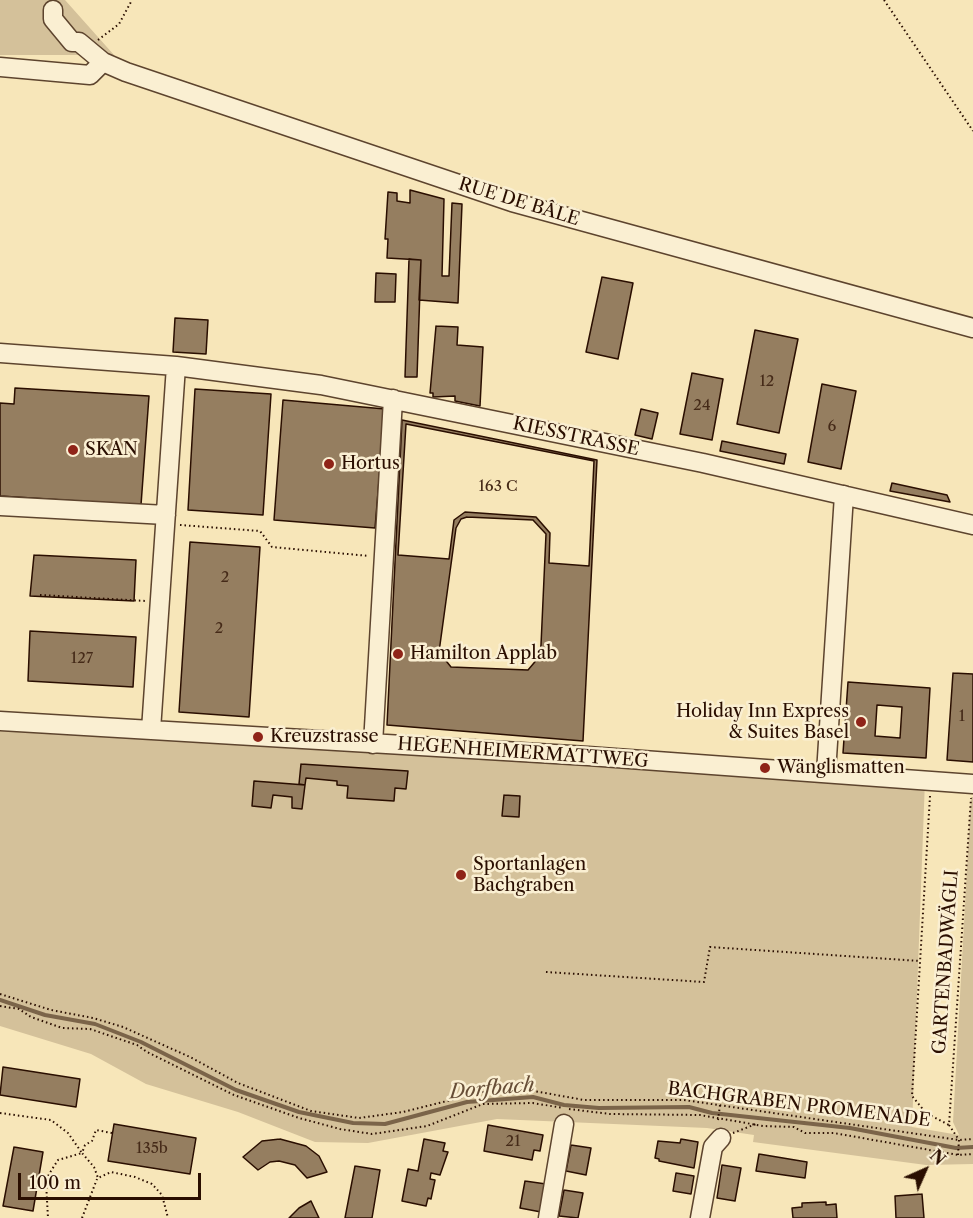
<!DOCTYPE html>
<meta charset="utf-8">
<style>
body{margin:0}
#map{position:relative;width:973px;height:1218px;overflow:hidden;background:#f7e6b9;font-family:"Libre Caslon Text",serif}
canvas{display:block}
.north{position:absolute;left:895px;top:1140px;width:60px;height:60px;-webkit-text-stroke:4px #faefd2;paint-order:stroke;rotate:45deg;font-size:16px;font-weight:700;line-height:24px;text-align:center;color:#2a0e00}
.north::after{content:'';display:block;margin:auto;width:21px;height:27px;background:#2a0e00;clip-path:polygon(50% 0,100% 100%,50% 72%,0 100%)}
.scale{position:absolute;left:18px;top:1173px;width:183px;height:27px;box-sizing:border-box;border:3px solid #2a0e00;border-top:0;padding-left:8px;font-size:18px;line-height:21px;white-space:nowrap;color:#2a0e00;-webkit-text-stroke:4px #faefd2;paint-order:stroke}
</style>
<div id="map">
<canvas width="973" height="1218"></canvas>
<div class="north">N</div>
<div class="scale">100 m</div>
</div>
<script>
const ctx = document.querySelector('canvas').getContext('2d');
ctx.lineJoin = 'round';
function paint(path, color) { ctx.fillStyle = color; ctx.fill(path, 'evenodd'); }
const poly = rows => new Path2D(rows.map(r => 'M' + r).join(''));
function trace(path, color, width, dash) { ctx.strokeStyle = color; ctx.lineWidth = width; ctx.lineCap = dash ? 'butt' : 'round'; ctx.setLineDash(dash || []); ctx.stroke(path); }
function label(font, color, halo, rows, align = 'center') {
  ctx.font = font + ' "Libre Caslon Text",serif'; ctx.lineWidth = 5; ctx.setLineDash([]); ctx.textBaseline = 'middle'; ctx.strokeStyle = halo; ctx.fillStyle = color; for (const [text, x, y, turn = 0] of rows) {
    ctx.save(); ctx.translate(x, y); ctx.rotate((+turn || 0) * Math.PI / 180); ctx.textAlign = isNaN(turn) ? turn : align; if (halo) ctx.strokeText(text, 0, 0); ctx.fillText(text, 0, 0); ctx.restore();
  }
}
const green = poly([
 [0,0,65,0,114,55,0,55],
 [0,721,925,780,912,1127,959,1135,953,1122,971,797,973,797,973,1164,926,1165,753,1142,754,1135,707,1128,497,1119,368,1143,315,1142,238,1112,146,1084,91,1054,0,1026]
]);
const stream = poly([
 [0,1000,45,1015,95,1024,141,1042,236,1090,299,1112,353,1123,385,1124,467,1102,533,1097,564,1105,599,1108,689,1107,712,1113,850,1128,956,1148,973,1147]
]);
const building = poly([
 [410,190,444,199,442,276,449,276,452,203,462,204,458,303,419,300,421,260,387,258,388,239,385,239,388,192,397,193,397,201,410,203,410,190],
 [409,259,421,260,417,377,405,377,409,259],
 [376,273,396,274,395,302,375,302,376,273],
 [602,277,633,283,618,359,586,352,602,277],
 [175,318,208,320,206,354,173,352,175,318],
 [436,326,458,327,457,345,483,347,480,406,455,401,455,396,433,397,433,393,430,393,436,326],
 [755,330,798,339,779,433,737,424,755,330],
 [692,373,723,379,712,440,680,434,692,373],
 [822,384,856,391,841,469,808,462,822,384],
 [15,388,149,396,141,505,0,496,0,403,14,404,15,388],
 [195,389,271,394,263,515,188,510,195,389],
 [283,400,385,409,375,528,274,520,283,400],
 [641,409,658,413,652,439,635,435,641,409],
 [402,420,597,460,583,741,387,725,402,420],
 [467,517,533,520,546,534,541,645,539,657,528,670,451,667,439,652,456,528,461,519,467,517],
 [406,424,594,461,589,566,549,563,550,533,536,517,465,512,454,520,449,559,398,555,406,424],
 [722,441,786,454,784,464,720,451,722,441],
 [892,483,947,495,950,502,890,491,892,483],
 [190,542,260,547,249,717,179,712,190,542],
 [34,555,136,560,134,601,30,596,34,555],
 [30,631,136,637,133,687,28,681,30,631],
 [953,673,973,674,973,762,947,760,953,673],
 [848,682,930,688,926,758,843,753,848,682],
 [877,705,902,707,900,738,875,736,877,705],
 [301,764,408,771,406,789,395,788,394,801,347,798,348,786,337,785,337,781,306,778,305,785,299,784,301,764],
 [254,781,305,785,302,809,292,808,292,797,273,795,271,808,252,806,254,781],
 [504,795,520,796,519,817,502,816,504,795],
 [3,1067,80,1079,76,1107,0,1095,3,1067],
 [114,1124,196,1138,190,1174,108,1161,114,1124],
 [488,1125,543,1135,540,1151,534,1150,532,1160,484,1151,488,1125],
 [280,1139,306,1146,319,1156,327,1172,307,1178,295,1165,279,1161,270,1162,258,1170,243,1157,262,1141,280,1139],
 [424,1139,445,1143,443,1151,448,1152,440,1175,431,1173,430,1179,435,1180,431,1199,428,1198,426,1206,402,1201,408,1169,418,1171,424,1139],
 [681,1139,698,1142,694,1168,659,1161,659,1159,655,1158,658,1141,680,1143,681,1139],
 [571,1145,591,1148,586,1175,566,1171,571,1145],
 [14,1147,43,1152,33,1211,3,1206,14,1147],
 [759,1154,807,1162,805,1178,756,1171,759,1154],
 [722,1165,741,1168,735,1201,717,1198,722,1165],
 [355,1166,380,1170,372,1218,345,1218,355,1166],
 [676,1173,694,1176,691,1194,673,1191,676,1173],
 [525,1181,546,1184,541,1212,520,1208,525,1181],
 [564,1190,583,1193,578,1218,559,1216,564,1190],
 [922,1194,924,1218,896,1218,895,1196,922,1194],
 [311,1201,319,1218,289,1218,299,1208,311,1201],
 [826,1202,826,1205,836,1204,837,1218,793,1218,792,1208,802,1207,802,1203,826,1202]
]);
const path = poly([
 [884,0,973,131],
 [98,40,119,24,132,0],
 [180,525,260,531,272,547,369,556],
 [40,595,146,601],
 [930,796,912,1096,926,1113,949,1125],
 [546,972,704,982,710,947,920,961],
 [0,994,51,1010,93,1018,123,1027,190,1057,238,1083,311,1111,359,1118,403,1112,483,1092,534,1091,584,1100,684,1100,959,1140,973,1139],
 [0,1006,19,1009,31,1017,62,1028,90,1029,137,1045,147,1052,234,1095,299,1118,340,1129,372,1134,427,1126,483,1104,533,1103,563,1108],
 [569,1109,610,1114,700,1115,763,1126,794,1127,805,1133,834,1133,958,1155,973,1154],
 [0,1113,51,1120,68,1133,82,1153,58,1160,49,1174,46,1182,48,1218],
 [718,1120,720,1105],
 [112,1133,96,1130,92,1141,85,1145,82,1153,94,1167,98,1178,111,1172,135,1177,152,1184,162,1195,168,1218],
 [733,1133,756,1124],
 [958,1155,959,1140,949,1125,971,798],
 [82,1218,97,1179]
]);
const minor = poly([
 [53,10,53,19,72,42,79,42,103,62,126,72,512,202,973,328],
 [0,67,90,75,103,62],
 [0,353,176,366,321,385,703,463,973,525],
 [0,506,166,515],
 [0,721,588,756,973,784],
 [151,730,176,366],
 [373,744,393,399],
 [826,773,844,495],
 [548,1218,564,1124],
 [700,1218,713,1147,721,1138]
]);
const markers = [
 [73,450,6,"#8f2418"],
 [329,464,6,"#8f2418"],
 [398,654,6,"#8f2418"],
 [861,722,6,"#8f2418"],
 [258,737,6,"#8f2418"],
 [765,768,6,"#8f2418"],
 [461,875,6,"#8f2418"]
];
const numberNames = [
 ["12",767,382],
 ["24",702,406],
 ["6",832,427],
 ["163 C",498,487],
 ["2",225,578],
 ["2",219,629],
 ["127",82,659],
 ["1",962,717],
 ["21",513,1142],
 ["135b",152,1149]
];
const streetNames = [
 ["RUE DE BÂLE",519,202,17],
 ["KIESSTRASSE",576,437,12],
 ["HEGENHEIMERMATTWEG",523,753,4],
 ["GARTENBADWÄGLI",946,962,-86],
 ["BACHGRABEN PROMENADE",799,1105,7]
];
const poiNames = [
 ["SKAN",85,450],
 ["Hortus",341,464],
 ["Hamilton Applab",410,654],
 ["Holiday Inn Express",849,712,"right"],
 ["& Suites Basel",849,733,"right"],
 ["Kreuzstrasse",270,737],
 ["Wänglismatten",777,768],
 ["Sportanlagen",473,865],
 ["Bachgraben",473,886]
];
const waterNames = [
 ["Dorfbach",492,1089,-5]
];
paint(green, '#d4c19a');
trace(stream, '#7b6449', 4);
paint(building, '#957e60');
trace(building, '#2a0e00', 1.5);
trace(minor, '#5d442e', 21);
trace(path, '#2a0e00', 2, [1.5, 3]);
trace(minor, '#faefd2', 18);
for (const [x, y, r, color] of markers) { const dot = new Path2D(); dot.arc(x, y, r, 0, 2 * Math.PI); ctx.fillStyle = color; ctx.fill(dot); trace(dot, '#faefd2', 2); }
label('15px', '#452a18', null, numberNames);
label('18px', '#2a0e00', '#faefd2', streetNames);
label('18px', '#2a0e00', '#faefd2', poiNames, 'left');
label('italic 20px', '#674e37', '#faefd2', waterNames);
</script>
